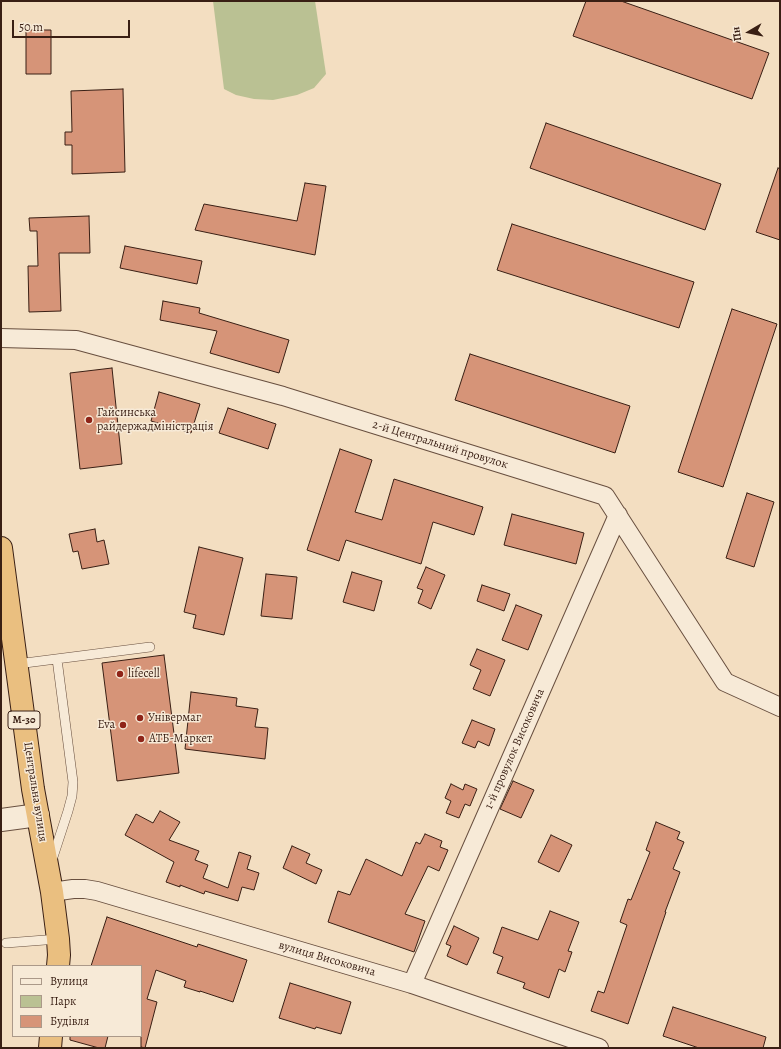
<!DOCTYPE html>
<meta charset="utf-8">
<style>
body{margin:0}
#map{position:relative;width:781px;height:1049px;overflow:hidden;background:#f3dec1;font-family:Alegreya,serif}
canvas{display:block}
.frame{position:absolute;inset:0;border:2px solid #391f14;pointer-events:none}
.legend{position:absolute;left:12px;top:965px;width:130px;height:72px;box-sizing:border-box;background:#f7ead7;border:1px solid #ab9989;margin:0;padding:5px 7px;list-style:none;font-size:12px;color:#391f14}
.legend li{display:flex;align-items:center;gap:8px;height:20px}
.legend b{width:20px;border:1px solid #ab9989}
.north{position:absolute;left:729px;top:12px;width:40px;height:40px;-webkit-text-stroke:3px #f7ead7;paint-order:stroke;rotate:261deg;font-size:11px;font-weight:700;line-height:16px;text-align:center;color:#391f14}
.north::after{content:'';display:block;margin:auto;width:14px;height:18px;background:#391f14;clip-path:polygon(50% 0,100% 100%,50% 72%,0 100%)}
.scale{position:absolute;left:12px;top:20px;width:118px;height:18px;box-sizing:border-box;border:2px solid #391f14;border-top:0;padding-left:5px;font-size:12px;line-height:14px;white-space:nowrap;color:#391f14;-webkit-text-stroke:3px #f7ead7;paint-order:stroke}
</style>
<div id="map">
<canvas width="781" height="1049"></canvas>
<div class="frame"></div>
<ul class="legend">
<li><b style="height:5px;background:#f7ead7"></b>Вулиця</li>
<li><b style="height:11px;background:#bac193"></b>Парк</li>
<li><b style="height:11px;background:#d69478"></b>Будівля</li>
</ul>
<div class="north">Пн</div>
<div class="scale">50 m</div>
</div>
<script>
const ctx = document.querySelector('canvas').getContext('2d');
ctx.lineJoin = 'round';
function paint(path, color) { ctx.fillStyle = color; ctx.fill(path, 'evenodd'); }
const poly = rows => new Path2D(rows.map(r => 'M' + r).join(''));
function trace(path, color, width, dash) { ctx.strokeStyle = color; ctx.lineWidth = width; ctx.lineCap = dash ? 'butt' : 'round'; ctx.setLineDash(dash || []); ctx.stroke(path); }
function label(font, color, halo, rows, align = 'center') {
  ctx.font = font + ' Alegreya,serif'; ctx.lineWidth = 3; ctx.setLineDash([]); ctx.textBaseline = 'middle'; ctx.strokeStyle = halo; ctx.fillStyle = color; for (const [text, x, y, turn = 0] of rows) {
    ctx.save(); ctx.translate(x, y); ctx.rotate((+turn || 0) * Math.PI / 180); ctx.textAlign = isNaN(turn) ? turn : align; if (halo) ctx.strokeText(text, 0, 0); ctx.fillText(text, 0, 0); ctx.restore();
  }
}
const green = poly([
 [213,1,315,1,326,74,314,88,297,95,273,100,254,99,236,95,224,89]
]);
const building = poly([
 [586,1,621,1,769,53,752,99,573,36,586,1],
 [26,30,51,30,51,74,26,74,26,30],
 [123,89,125,172,72,174,72,145,65,145,65,132,72,132,71,91,123,89],
 [546,123,721,184,705,230,530,168,546,123],
 [778,168,780,169,780,240,756,232,778,168],
 [305,183,326,186,315,255,195,230,204,204,297,221,305,183],
 [89,216,90,253,59,253,61,311,29,312,28,266,38,266,37,231,30,231,29,218,89,216],
 [512,224,694,282,679,328,497,270,512,224],
 [125,246,202,261,197,284,120,268,125,246],
 [163,301,200,308,199,313,289,340,279,373,210,353,217,331,160,320,163,301],
 [732,309,777,324,723,487,678,472,732,309],
 [470,354,630,406,615,453,455,400,470,354],
 [112,368,122,464,80,469,70,373,112,368],
 [159,392,200,404,191,433,151,421,159,392],
 [228,408,276,424,268,449,219,433,228,408],
 [340,449,372,460,355,512,382,520,394,479,483,507,474,535,433,522,421,564,346,540,339,561,307,550,340,449],
 [747,493,774,502,754,567,726,558,747,493],
 [512,514,584,533,576,564,504,545,512,514],
 [95,529,97,542,104,540,109,564,82,569,78,551,73,552,69,534,95,529],
 [199,547,243,558,224,635,193,628,196,615,184,612,199,547],
 [426,567,445,575,431,609,418,603,423,590,417,588,426,567],
 [352,572,382,581,374,611,343,602,352,572],
 [266,574,297,577,292,619,261,616,266,574],
 [482,585,510,594,504,611,477,601,482,585],
 [516,605,542,615,528,650,502,640,516,605],
 [477,649,505,660,490,696,473,689,481,670,470,665,477,649],
 [164,655,179,773,117,781,102,663,164,655],
 [191,692,237,698,236,706,258,709,255,727,268,728,265,759,185,749,191,692],
 [472,720,495,729,489,746,478,741,475,748,462,743,472,720],
 [513,781,534,790,521,818,500,809,513,781],
 [451,784,463,790,465,784,477,789,470,806,465,804,459,818,446,813,451,801,445,798,451,784],
 [160,811,180,822,169,840,199,851,195,860,208,865,203,878,228,888,239,852,251,856,247,869,259,873,254,890,242,887,238,901,205,891,204,894,180,885,180,887,166,882,174,862,125,835,136,814,153,823,160,811],
 [656,822,680,832,677,839,684,842,673,869,680,872,665,912,666,912,628,1024,591,1011,598,991,604,993,627,925,620,922,628,899,631,900,650,852,646,850,656,822],
 [425,834,442,841,440,847,448,850,439,871,428,866,405,914,425,921,414,952,328,922,338,891,350,895,366,859,402,876,416,842,420,844,425,834],
 [551,835,572,845,559,872,538,862,551,835],
 [292,846,310,854,306,863,322,870,316,884,283,868,292,846],
 [550,911,579,922,568,951,572,952,565,972,559,969,549,998,523,988,525,983,497,973,503,957,493,953,502,927,538,940,550,911],
 [107,917,197,947,198,944,247,960,233,1002,200,991,200,992,184,987,186,981,156,970,147,999,157,1002,145,1048,141,1047,141,966,91,966,107,917],
 [454,926,479,938,467,965,447,956,451,946,446,944,454,926],
 [290,983,351,1002,341,1034,316,1027,315,1029,279,1018,290,983],
 [673,1007,766,1037,763,1048,699,1048,663,1036,673,1007],
 [70,1036,108,1036,105,1048,99,1048,70,1040,70,1036]
]);
const service = poly([
 [17,664,150,647],
 [52,860,68,811,72,796,73,782,57,659],
 [6,943,58,939]
]);
const minor = poly([
 [1,338,76,340,283,396,605,496,725,682,780,707],
 [52,892,73,889,85,889,97,891,412,984,599,1048],
 [412,984,618,515]
]);
const tertiary = poly([
 [1,820,38,815]
]);
const trunk = poly([
 [1,548,33,789,52,892,58,939,59,955,58,966],
 [50,1048,51,1036]
]);
const markers = [
 [89,420,4,"#8f2418"],
 [120,674,4,"#8f2418"],
 [140,718,4,"#8f2418"],
 [123,725,4,"#8f2418"],
 [141,739,4,"#8f2418"]
];
const shields = [
 [24,720,32]
];
const shieldNames = [
 ["М-30",24,720]
];
const poiNames = [
 ["Гайсинська",97,413],
 ["райдержадміністрація",97,427],
 ["lifecell",128,674],
 ["Універмаг",148,718],
 ["Eva",115,725,"right"],
 ["АТБ-Маркет",149,739]
];
const streetNames = [
 ["2-й Центральний провулок",440,445,17],
 ["1-й провулок Високовича",515,749,-66],
 ["Центральна вулиця",35,792,81],
 ["вулиця Високовича",327,959,16]
];
paint(green, '#bac193');
paint(building, '#d69478');
trace(building, '#391f14', 1);
trace(service, '#684f3f', 10);
trace(minor, '#684f3f', 20);
trace(tertiary, '#684f3f', 24);
trace(trunk, '#391f14', 24);
trace(service, '#f7ead7', 9);
trace(minor, '#f7ead7', 18);
trace(tertiary, '#f7ead7', 22);
trace(trunk, '#eabf80', 22);
for (const [x, y, r, color] of markers) { const dot = new Path2D(); dot.arc(x, y, r, 0, 2 * Math.PI); ctx.fillStyle = color; ctx.fill(dot); trace(dot, '#f7ead7', 1.5); }
for (const [x, y, w] of shields) { const box = new Path2D(); box.roundRect(x - w / 2, y - 9, w, 18, 3); ctx.fillStyle = '#f7ead7'; ctx.fill(box); trace(box, '#391f14', 1); }
label('bold 11px', '#391f14', null, shieldNames);
label('12px', '#391f14', '#f7ead7', poiNames, 'left');
label('12px', '#391f14', '#f7ead7', streetNames);
</script>
